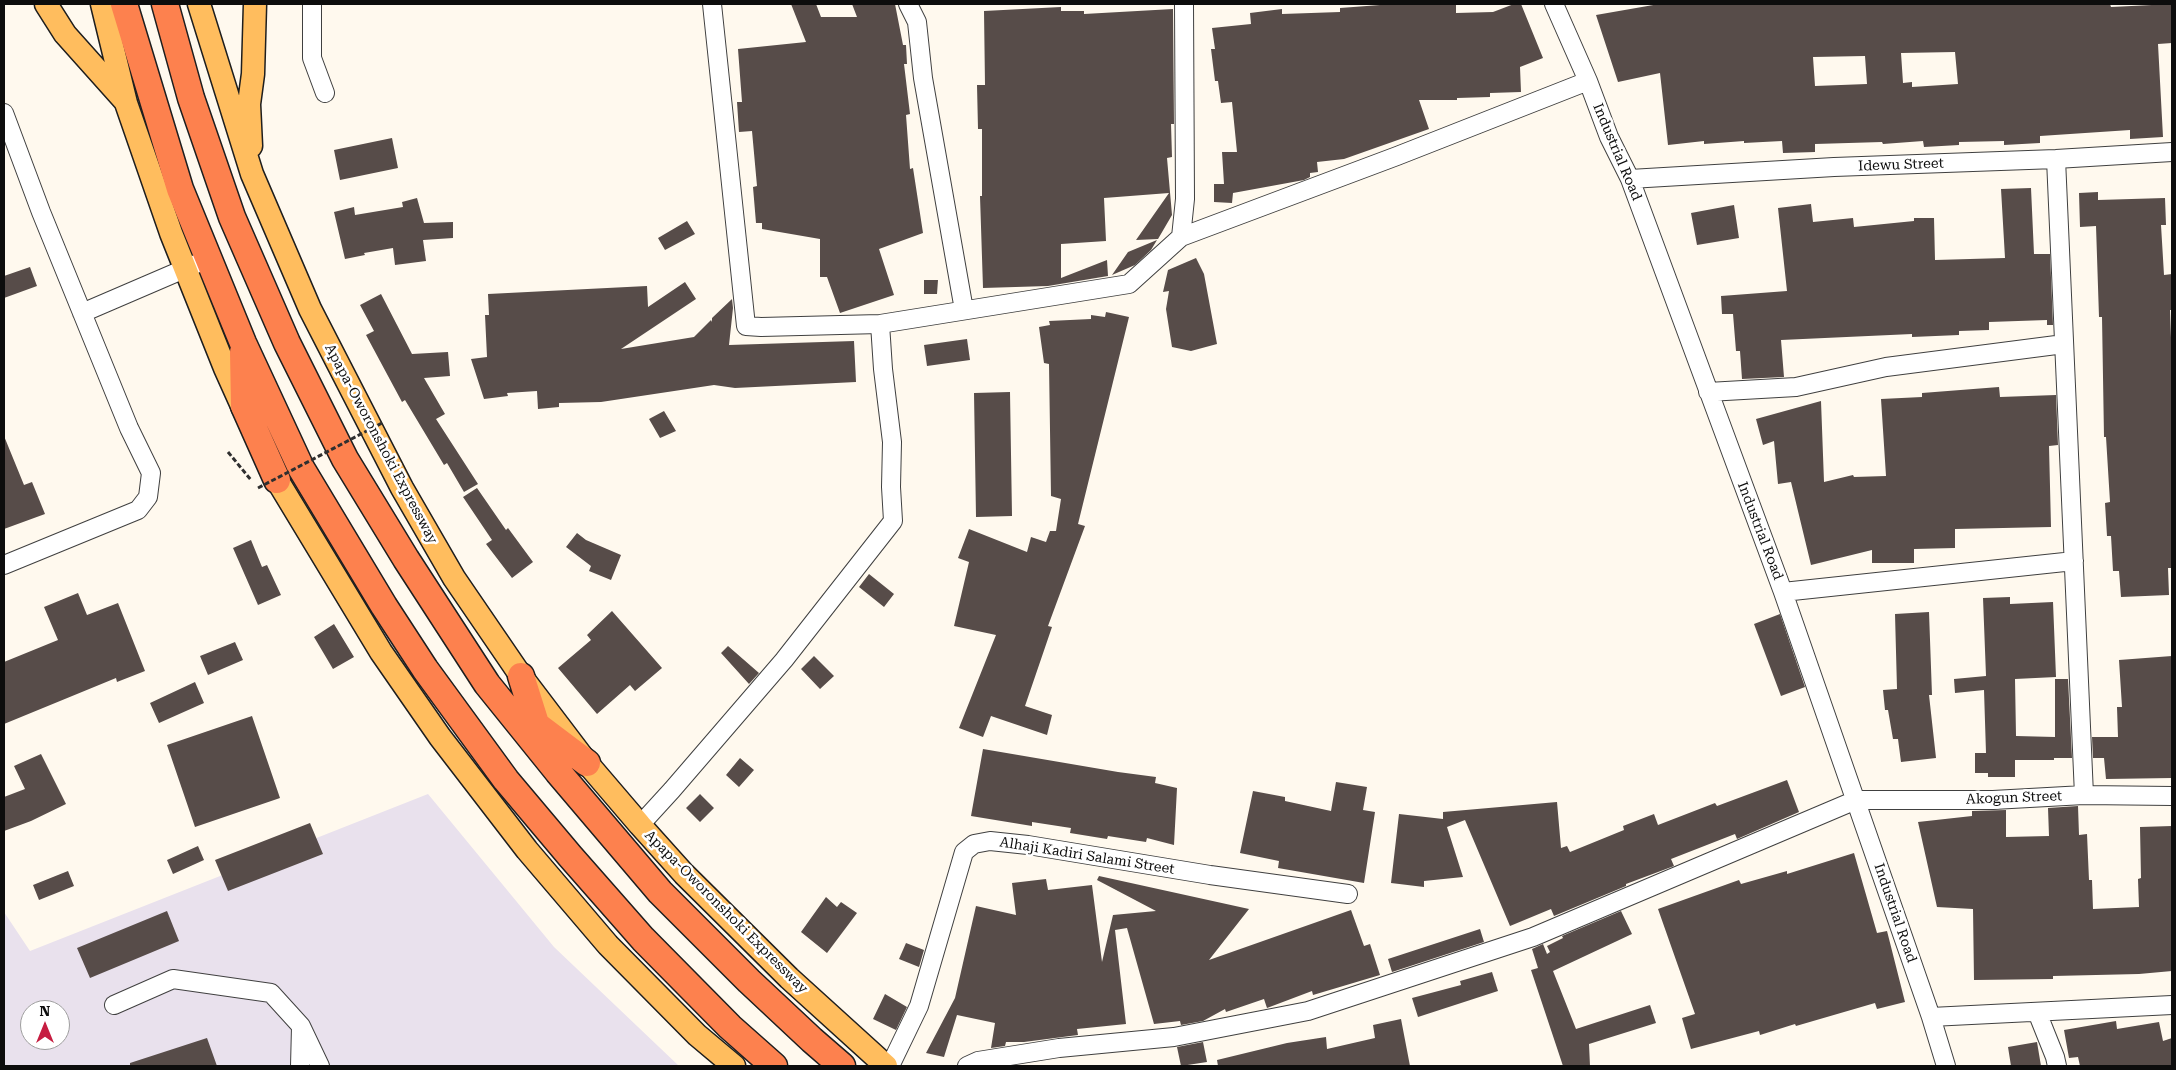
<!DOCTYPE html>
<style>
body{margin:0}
#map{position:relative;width:2176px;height:1070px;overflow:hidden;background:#fff9ee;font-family:"Roboto Serif",serif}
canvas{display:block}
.frame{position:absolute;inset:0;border:5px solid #0d0d0d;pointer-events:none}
.north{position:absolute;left:20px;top:1000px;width:50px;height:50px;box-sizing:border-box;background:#fff;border:1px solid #9e9e9e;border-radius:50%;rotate:0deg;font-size:14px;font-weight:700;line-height:20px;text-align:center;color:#0d0d0d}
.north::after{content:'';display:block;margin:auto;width:18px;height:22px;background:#c61d41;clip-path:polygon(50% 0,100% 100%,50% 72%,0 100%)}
</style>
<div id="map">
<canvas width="2176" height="1070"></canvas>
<div class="frame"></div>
<div class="north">N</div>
</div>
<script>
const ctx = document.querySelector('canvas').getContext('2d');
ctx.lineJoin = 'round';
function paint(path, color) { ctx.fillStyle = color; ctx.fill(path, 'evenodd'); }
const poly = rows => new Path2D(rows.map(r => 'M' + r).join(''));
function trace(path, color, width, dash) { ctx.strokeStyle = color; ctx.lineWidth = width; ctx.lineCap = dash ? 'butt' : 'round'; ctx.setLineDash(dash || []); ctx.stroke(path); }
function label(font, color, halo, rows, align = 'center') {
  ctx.font = font + ' "Roboto Serif",serif'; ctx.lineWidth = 5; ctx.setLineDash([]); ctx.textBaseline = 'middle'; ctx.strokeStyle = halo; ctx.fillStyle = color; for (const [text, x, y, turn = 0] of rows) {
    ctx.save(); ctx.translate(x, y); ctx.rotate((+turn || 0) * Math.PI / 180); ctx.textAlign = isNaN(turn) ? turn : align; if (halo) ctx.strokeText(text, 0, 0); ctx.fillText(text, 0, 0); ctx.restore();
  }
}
const industrial = poly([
 [428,794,554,947,679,1066,4,1066,4,912,30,951],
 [30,1010,60,1010,60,1040,30,1040]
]);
const building = poly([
 [791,4,816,4,821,17,857,17,852,4,895,4,903,45,906,45,907,64,904,64,910,114,906,115,910,169,913,168,923,233,879,249,894,295,840,313,827,277,820,277,820,239,762,229,762,223,756,223,753,187,757,186,752,131,739,132,737,102,742,102,738,49,806,42],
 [1380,4,1456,4,1456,13,1493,12,1514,4,1521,4,1543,58,1520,67,1521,92,1490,93,1490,97,1457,98,1457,100,1419,100,1429,129,1344,159,1317,162,1318,172,1310,173,1310,177,1304,180,1233,193,1232,203,1214,202,1214,184,1224,184,1222,152,1237,152,1232,102,1221,103,1218,81,1215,81,1211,49,1215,49,1212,28,1251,24,1250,13,1282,9,1282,14,1340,12,1340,8,1380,5],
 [1659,4,2110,4,2111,7,2172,4,2172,43,2158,44,2163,137,2130,139,2130,130,2040,136,2040,143,2004,145,2004,141,1959,142,1959,145,1924,147,1923,141,1883,144,1882,142,1815,144,1815,152,1783,153,1782,141,1744,143,1744,141,1704,144,1704,141,1668,145,1660,73,1618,82,1596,15],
 [1955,52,1958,84,1912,87,1912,82,1903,83,1901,53],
 [1865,56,1867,84,1815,86,1813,57],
 [1061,7,1061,11,1084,11,1084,14,1173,9,1174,124,1171,124,1172,157,1167,158,1172,215,1158,239,1136,240,1169,193,1104,198,1106,241,1061,244,1061,278,1107,260,1108,276,1048,286,983,288,980,196,982,196,982,129,978,129,977,85,985,85,984,11],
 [392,138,398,168,340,180,334,150],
 [2031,188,2034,254,2050,254,2053,325,2047,325,2047,320,1989,322,1989,330,1959,331,1959,335,1912,337,1912,334,1781,340,1784,377,1742,379,1740,351,1736,351,1733,314,1722,314,1721,296,1787,291,1778,208,1811,204,1813,222,1853,218,1854,227,1914,221,1914,218,1934,218,1935,260,2005,258,2001,189],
 [2098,192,2098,200,2165,198,2166,225,2161,225,2164,275,2172,274,2172,310,2170,310,2172,365,2172,568,2168,568,2169,595,2121,597,2119,571,2113,571,2111,536,2107,536,2105,503,2110,502,2106,437,2104,437,2102,317,2099,317,2096,226,2080,227,2079,193],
 [417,198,424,223,453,222,453,238,423,240,426,261,395,265,393,248,364,253,365,255,345,259,334,212,354,207,355,215,403,207,402,202],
 [1734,205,1739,238,1697,245,1691,213],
 [687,221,695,234,665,250,658,238],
 [1157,240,1151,250,1135,265,1112,275,1128,252],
 [1196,258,1204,274,1217,344,1191,351,1172,347,1166,309,1169,291,1163,292,1168,270],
 [30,267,37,286,4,298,4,276],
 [924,280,938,280,937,294,924,294],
 [685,282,696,299,621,349,694,337,711,320,712,322,712,318,732,299,733,308,729,345,854,341,856,382,735,388,714,385,601,402,559,403,559,407,538,409,537,391,507,393,508,396,484,399,471,359,487,357,485,315,489,315,488,294,647,286,648,307],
 [381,294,412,354,448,352,450,376,424,378,445,414,436,419,478,484,464,492,447,463,444,465,405,400,402,402,366,335,374,331,360,305],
 [1106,312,1129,317,1078,524,1085,526,1048,626,1052,627,1025,706,1052,715,1047,735,991,716,983,737,959,728,996,635,954,626,969,562,958,558,969,529,1027,552,1031,537,1046,542,1050,531,1056,531,1061,499,1051,496,1049,364,1044,363,1039,327,1050,325,1049,321,1091,319,1091,315,1105,317],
 [967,339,970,360,927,366,924,345],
 [1999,387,2000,397,2056,395,2058,445,2049,446,2051,527,1955,529,1955,548,1914,549,1914,563,1872,563,1872,550,1811,565,1791,482,1778,484,1774,441,1763,445,1756,419,1821,401,1824,482,1853,475,1854,477,1886,476,1881,399,1922,397,1922,393],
 [1010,392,1012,516,976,517,974,393],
 [664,411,676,431,660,438,649,419],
 [4,436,24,485,32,482,45,514,4,529],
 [477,488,506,530,508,528,533,562,512,578,486,544,492,540,463,497],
 [577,533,586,540,621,555,611,580,589,571,591,566,566,547],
 [251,540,262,567,267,565,281,595,258,605,233,548],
 [869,574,894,594,884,607,859,587],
 [78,593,87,615,118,603,145,671,117,682,116,678,4,724,4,662,58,640,44,607],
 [2010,597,2010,604,2053,602,2056,677,2015,679,2016,736,2055,737,2055,679,2068,679,2072,758,2054,758,2054,760,2015,760,2015,777,1988,777,1988,773,1975,773,1975,753,1986,753,1984,690,1955,693,1954,679,1986,676,1983,598],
 [612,611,662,668,635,691,630,685,597,714,558,668,591,640,587,635],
 [1929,612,1932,695,1929,695,1936,758,1901,762,1898,739,1893,739,1888,710,1885,710,1883,690,1897,689,1895,614],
 [1780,614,1805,687,1781,696,1754,624],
 [334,624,354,657,333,669,314,637],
 [235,642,243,660,208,675,200,656],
 [728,646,759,673,749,684,721,653],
 [814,656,834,676,820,689,801,669],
 [2172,656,2172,778,2106,779,2104,758,2093,758,2092,737,2118,737,2117,707,2122,707,2119,660],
 [195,682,204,703,159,723,150,703],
 [252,716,280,798,195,827,167,745],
 [983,749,1118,772,1156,777,1155,783,1177,788,1174,845,1147,838,1146,842,1108,836,1107,839,1070,833,1071,828,1032,822,1032,826,971,816],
 [41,754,66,804,31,821,4,831,4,797,25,789,14,766],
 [740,758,754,770,739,787,726,775],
 [1787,780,1799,812,1737,839,1735,834,1671,859,1674,866,1626,884,1626,886,1554,916,1551,909,1510,926,1465,820,1447,827,1463,877,1424,881,1424,887,1391,883,1399,814,1443,819,1443,812,1557,802,1561,848,1567,846,1570,852,1624,830,1623,826,1654,814,1658,825,1715,803,1717,806],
 [1336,782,1367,787,1363,810,1375,812,1364,883,1278,868,1279,861,1240,853,1253,791,1285,797,1285,801,1331,811],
 [700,794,714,808,700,822,686,808],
 [2078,806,2079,835,2087,834,2089,880,2092,880,2093,909,2139,907,2138,879,2141,878,2140,827,2172,826,2172,971,2139,974,2053,976,2053,979,1974,980,1973,909,1937,907,1918,822,1972,816,1972,811,2006,810,2006,837,2049,836,2048,808],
 [310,823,323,854,228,891,215,860],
 [198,846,204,860,173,874,167,860],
 [1854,853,1877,933,1887,931,1905,1002,1877,1009,1875,1003,1796,1026,1795,1024,1760,1035,1759,1031,1691,1049,1682,1018,1695,1014,1658,909,1739,880,1741,884,1787,871,1787,874],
 [68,871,74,886,39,900,33,885],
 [1099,876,1249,909,1209,960,1351,910,1364,946,1370,944,1380,975,1313,995,1312,991,1267,1008,1264,999,1226,1012,1225,1009,1203,1021,1181,1025,1180,1021,1154,1024,1127,928,1115,930,1126,1024,1077,1029,1078,1035,1024,1042,1006,1042,1005,1046,991,1048,995,1023,957,1015,944,1057,926,1053,955,998,976,906,1016,915,1012,883,1046,879,1048,890,1092,885,1102,962,1113,915,1156,911,1097,880],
 [826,897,837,907,841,902,857,913,827,953,801,932],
 [167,911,179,941,90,978,77,948],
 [1621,911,1632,934,1553,971,1576,1029,1650,1005,1656,1023,1589,1044,1590,1066,1563,1066,1531,970,1538,968,1532,949,1543,944,1547,954,1550,952,1547,946,1563,938,1562,936],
 [1480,929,1484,942,1392,972,1388,959],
 [906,943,924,950,919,967,899,959],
 [1492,972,1498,991,1418,1017,1412,998,1461,985,1460,981],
 [885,994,907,1007,896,1030,873,1019],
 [1401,1019,1410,1066,1218,1066,1217,1060,1287,1043,1326,1037,1327,1049,1375,1038,1373,1025],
 [2116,1021,2117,1029,2159,1022,2163,1041,2172,1038,2172,1066,2080,1066,2078,1057,2069,1058,2064,1030],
 [207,1038,217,1066,130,1066,130,1063],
 [1203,1042,1207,1062,1181,1066,1177,1047],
 [2037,1042,2041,1066,2011,1066,2008,1047]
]);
const path = poly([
 [228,452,251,480]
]);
const minor = poly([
 [312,4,312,58,325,93],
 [712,4,746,326,761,327,880,324,1129,284,1181,237,1185,199,1184,4],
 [908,4,917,22,923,78,964,310],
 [1554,4,1588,81,1609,137,1630,179,1783,592,1931,1017,1946,1066],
 [4,113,41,212,129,428,151,473,148,497,138,510,4,565],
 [2056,159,2084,795],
 [1630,179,1834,167,2056,159,2172,152],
 [1181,237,1397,156,1588,81],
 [82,313,196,264],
 [1708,392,1796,387,1886,367,2064,344],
 [1783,592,2074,561],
 [640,825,672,790,784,660,893,521,891,487,892,442,883,369,880,324],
 [114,1005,173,979,271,993,301,1026,320,1066],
 [2037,1012,2055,1057,2057,1066],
 [1931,1017,2172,1005],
 [300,1066,301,1027],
 [890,1066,919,1006,964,852,974,844,990,841,1028,845,1210,875,1348,894],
 [967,1066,978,1061,1059,1048,1174,1037,1308,1011,1533,937,1856,800,1993,800,2084,795,2172,796]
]);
const major = poly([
 [46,4,65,34,124,100],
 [102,4,126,103,171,233,225,368,243,408],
 [199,4,252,174,310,309,402,488,454,578,521,676,587,763,640,825,684,874,789,978,886,1066],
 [251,146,249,104,253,74,255,4],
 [269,464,277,480,381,652,440,737,527,850,608,945,697,1035,734,1066]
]);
const highway = poly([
 [124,4,180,189,243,343,301,468,384,606,425,669,506,780,570,856,643,939,730,1027,774,1066],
 [165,4,191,98,232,217,287,343,345,459,406,559,487,684,558,772,660,892,749,981,812,1040,842,1066],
 [243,352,244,406,277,480],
 [521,676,539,733],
 [526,717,587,763]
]);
const pathBridge = poly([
 [258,488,382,423]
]);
const streetNames = [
 ["Industrial Road",1617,152,67],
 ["Idewu Street",1901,165,-2],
 ["Apapa-Oworonshoki Expressway",381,444,62],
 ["Industrial Road",1760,531,69],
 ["Akogun Street",2014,798,-2],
 ["Alhaji Kadiri Salami Street",1087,856,9],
 ["Apapa-Oworonshoki Expressway",726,912,45],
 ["Industrial Road",1895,913,71]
];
paint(industrial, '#e9e1ed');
paint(building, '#574c49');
trace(minor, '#404040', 20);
trace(major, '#1e1e1e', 25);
trace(highway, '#1e1e1e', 29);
trace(path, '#2f2f2f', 3, [5, 2.5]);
trace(minor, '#fff', 18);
trace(major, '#ffbd5e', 22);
trace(highway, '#fd814e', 26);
trace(pathBridge, '#2f2f2f', 3, [5, 2.5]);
label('14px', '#0d0d0d', '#fff', streetNames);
</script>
